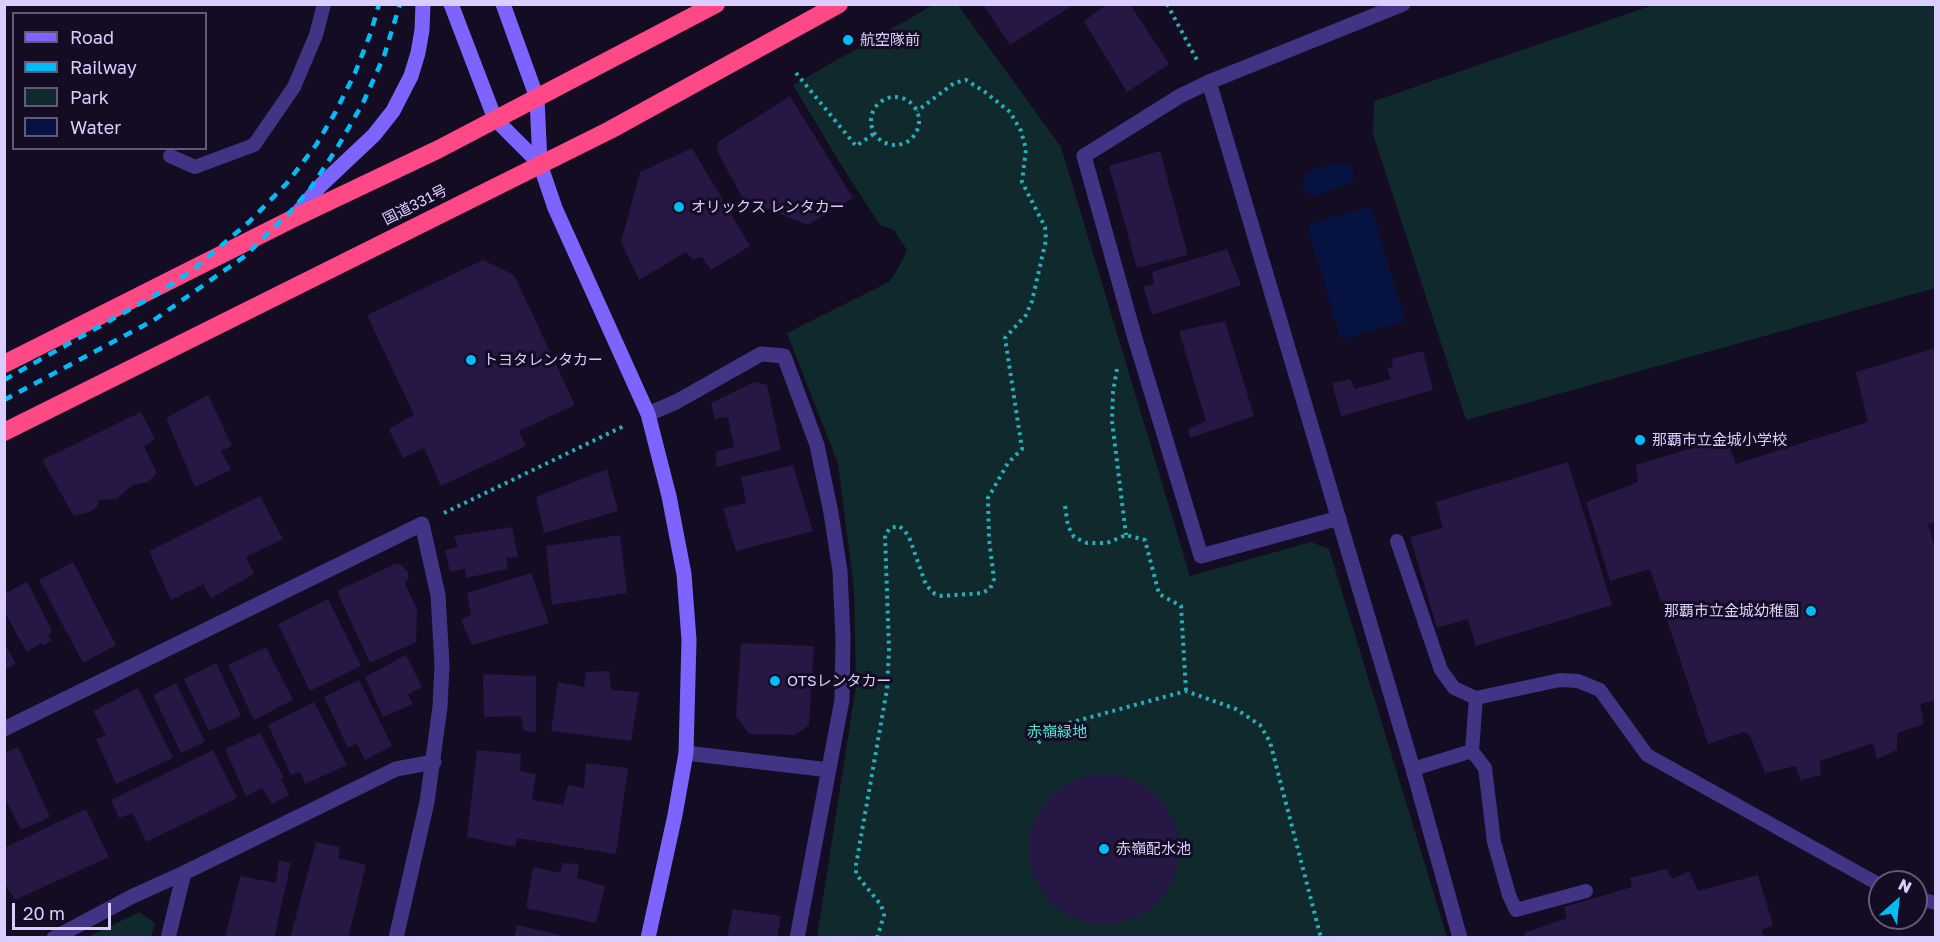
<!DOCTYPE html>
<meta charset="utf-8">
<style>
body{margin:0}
#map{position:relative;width:1940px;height:942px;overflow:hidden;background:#130c22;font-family:"Golos Text",sans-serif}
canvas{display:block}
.frame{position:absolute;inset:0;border:6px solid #dacdff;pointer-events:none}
.legend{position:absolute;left:12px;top:12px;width:195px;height:138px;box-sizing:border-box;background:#130c22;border:2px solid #63597a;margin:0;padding:8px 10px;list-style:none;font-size:18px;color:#dacdff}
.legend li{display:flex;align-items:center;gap:12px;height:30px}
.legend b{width:30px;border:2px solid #63597a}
.north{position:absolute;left:1868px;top:870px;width:60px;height:60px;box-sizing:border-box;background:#130c22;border:2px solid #63597a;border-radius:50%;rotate:27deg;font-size:16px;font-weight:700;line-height:24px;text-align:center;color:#dacdff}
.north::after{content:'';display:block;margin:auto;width:21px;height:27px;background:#00bdf8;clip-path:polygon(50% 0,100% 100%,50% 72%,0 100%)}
.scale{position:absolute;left:12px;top:903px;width:99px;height:27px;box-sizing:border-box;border:3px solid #dacdff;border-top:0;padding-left:8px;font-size:18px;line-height:21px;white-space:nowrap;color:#dacdff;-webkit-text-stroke:4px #130c22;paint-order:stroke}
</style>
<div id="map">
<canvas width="1940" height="942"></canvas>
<div class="frame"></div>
<ul class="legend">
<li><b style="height:8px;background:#7e64ff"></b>Road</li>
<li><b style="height:8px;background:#00bdf8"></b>Railway</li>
<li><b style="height:16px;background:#0f292d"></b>Park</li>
<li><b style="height:16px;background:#061341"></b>Water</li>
</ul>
<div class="north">N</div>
<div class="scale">20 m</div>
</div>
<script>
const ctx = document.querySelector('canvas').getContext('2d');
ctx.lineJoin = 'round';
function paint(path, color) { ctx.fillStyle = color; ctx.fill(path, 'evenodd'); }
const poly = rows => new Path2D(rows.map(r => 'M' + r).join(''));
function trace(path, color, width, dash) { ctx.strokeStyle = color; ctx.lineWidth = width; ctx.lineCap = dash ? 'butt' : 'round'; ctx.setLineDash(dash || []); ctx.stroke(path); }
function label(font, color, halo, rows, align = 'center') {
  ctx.font = font + ' "Golos Text","Noto Sans JP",sans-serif'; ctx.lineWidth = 6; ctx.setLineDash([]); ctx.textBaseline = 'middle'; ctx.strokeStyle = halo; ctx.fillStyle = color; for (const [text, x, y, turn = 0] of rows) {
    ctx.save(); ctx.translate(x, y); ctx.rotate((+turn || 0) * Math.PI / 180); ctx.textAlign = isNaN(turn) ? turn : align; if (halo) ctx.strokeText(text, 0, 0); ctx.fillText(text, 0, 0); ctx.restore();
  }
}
const green = poly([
 [933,5,958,5,1061,147,1190,576,1311,542,1329,549,1447,937,817,937,856,685,854,589,838,464,787,333,889,282,899,267,907,250,894,230,880,225,848,176,793,85],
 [1653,5,1935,5,1935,288,1466,420,1373,134,1374,101],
 [139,912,155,923,151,937,88,937]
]);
const water = poly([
 [1340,162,1352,167,1354,179,1351,183,1315,196,1306,194,1301,186,1307,172],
 [1371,206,1405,321,1341,340,1307,225]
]);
const building = poly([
 [983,4,1075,4,1010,45],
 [1107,4,1130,4,1169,64,1127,92,1084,21],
 [790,96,853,198,808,225,743,199,717,151,718,142],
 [692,148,750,246,711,270,702,257,693,260,686,252,639,280,621,242,640,172],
 [1160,151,1188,255,1137,268,1109,166],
 [1227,249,1241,285,1152,315,1143,286,1154,284,1152,272],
 [483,260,514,275,575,405,519,431,526,446,441,486,424,448,403,458,389,429,414,415,367,315],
 [1225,321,1254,416,1190,438,1188,429,1206,421,1179,331],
 [1936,348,1936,522,1928,524,1936,551,1936,700,1920,704,1924,724,1897,733,1897,750,1877,759,1873,743,1820,761,1821,775,1800,780,1796,766,1765,773,1750,736,1744,732,1708,744,1650,569,1610,581,1586,502,1638,482,1636,465,1726,438,1736,464,1868,422,1856,372],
 [1423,351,1433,390,1341,416,1332,383,1350,379,1355,389,1391,379,1387,369,1393,367,1391,359],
 [754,382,767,385,781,450,717,467,715,452,734,447,728,418,722,417,715,420,711,403],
 [208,395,232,446,221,451,231,470,195,487,166,418],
 [141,412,155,439,144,446,157,473,148,482,133,485,116,499,99,500,97,507,89,512,75,516,72,513,42,460],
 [1568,462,1612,605,1476,646,1468,619,1437,628,1410,537,1443,528,1436,502],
 [793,465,813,531,736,551,723,508,746,503,741,477],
 [607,469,618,511,544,533,536,497],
 [260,496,283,539,246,557,254,574,211,598,203,584,171,600,149,551],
 [512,527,518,557,506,558,508,569,466,578,465,569,450,572,445,550,458,547,454,536],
 [620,535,627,593,552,605,546,546],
 [73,562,116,645,83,663,39,580],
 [395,564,400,564,408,572,409,577,405,584,417,609,416,642,370,663,337,591],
 [531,573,549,623,472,645,461,620,471,615,467,593],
 [27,582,52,630,48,636,52,640,44,645,41,643,27,652,4,611,4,594],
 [328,599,361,666,310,691,278,624],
 [4,642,16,664,4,670],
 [741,643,814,646,809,725,795,735,749,734,736,716],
 [266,647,293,700,254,720,228,665],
 [406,655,422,687,408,695,413,704,383,717,365,677],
 [216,663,241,716,209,731,184,679],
 [609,671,611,690,639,692,631,741,551,731,558,682,584,687,586,672],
 [483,674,536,676,536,732,524,731,521,716,484,717],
 [359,680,392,746,365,760,357,743,348,748,324,697],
 [176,683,205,742,181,753,153,695],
 [138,688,173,758,116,784,96,739,106,735,93,711],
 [314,702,347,765,305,784,300,772,291,775,268,725],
 [260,733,284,778,281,779,289,795,272,804,262,788,246,796,225,749],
 [18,747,50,817,21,830,4,796,4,753],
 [213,750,237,798,146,842,133,813,119,818,111,800],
 [477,750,521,754,520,771,536,774,532,800,563,805,568,785,584,788,586,763,628,768,616,854,517,838,515,847,467,837],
 '1029 849a75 75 0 1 1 150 0a75 75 0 1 1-150 0Z',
 [86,809,109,857,15,900,4,882,4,848],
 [316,842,340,847,338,858,366,865,348,938,290,938],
 [279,860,291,863,274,938,225,938,240,876,276,883],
 [563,863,579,864,577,878,605,886,596,923,526,908,533,867,560,873],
 [1666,869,1673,879,1689,871,1698,891,1758,875,1773,925,1762,930,1764,938,1525,938,1524,933,1567,918,1564,907,1632,887,1630,878],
 [733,909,781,916,777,938,727,938],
 [517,925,568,937,568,938,514,938]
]);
const path = poly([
 [1167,4,1198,62],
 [796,73,856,146,875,133],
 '871 121a24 24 0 1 1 48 0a24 24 0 1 1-48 0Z',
 [1117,369,1113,391,1112,421,1126,535],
 [1065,506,1068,526,1074,537,1087,543,1107,543,1126,535,1145,540,1159,594,1181,606,1186,691],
 [444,513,626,425],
 [1038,743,1058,726,1186,691,1236,709,1260,725,1270,742,1321,938],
 [877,938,884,915,881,905,856,874,856,865,887,689,889,650,885,535,890,528,899,526,904,530,909,537,926,585,935,594,942,596,982,593,990,589,994,579,989,539,988,498,1008,463,1022,449,1005,338,1026,315,1032,301,1046,240,1045,227,1022,182,1026,149,1021,131,1010,112,985,92,966,80,954,83,917,111]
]);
const lane = poly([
 [170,156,195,167,254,145,294,87,316,35,324,4],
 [1397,541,1441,670,1454,688,1476,698,1560,680,1578,681,1600,690,1647,755,1880,885],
 [1476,698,1472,751,1485,768,1494,842,1509,895,1516,910,1586,891],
 [1413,769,1472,751],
 [1916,898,1936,903]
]);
const street = poly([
 [1209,82,1413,769,1460,938],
 [648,414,676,402,761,354,784,356,817,445,831,513,840,571,843,638,842,700,797,938],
 [1339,518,1201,556,1134,335,1084,156,1180,96,1209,82,1403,4],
 [4,729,422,524,438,595,442,665,440,707,427,802,396,938],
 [686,753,829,770],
 [54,938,133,896,184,873,396,769,434,762],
 [168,938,184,873]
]);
const secondary = poly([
 [451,4,495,119,540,164],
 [503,4,537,98,540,164,555,208,648,414,669,496,684,574,689,640,686,753,675,815,648,938],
 [294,217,321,185,374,135,393,111,411,76,418,53,422,30,423,4]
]);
const highway = poly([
 [4,364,292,219,439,149,716,4],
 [4,432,610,130,839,4]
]);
const rail = poly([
 [4,380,159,293,194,269,250,221,287,183,316,145,335,113,355,73,371,32,379,4],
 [4,400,154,320,245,256,291,211,310,189,337,148,363,103,384,56,400,4]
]);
const markers = [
 [848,40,6,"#00bdf8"],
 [679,207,6,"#00bdf8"],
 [471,360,6,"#00bdf8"],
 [1640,440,6,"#00bdf8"],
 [1811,611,6,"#00bdf8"],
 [775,681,6,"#00bdf8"],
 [1104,849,6,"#00bdf8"]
];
const poiNames = [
 ["航空隊前",860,40],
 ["オリックス レンタカー",691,207],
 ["トヨタレンタカー",483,360],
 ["那覇市立金城小学校",1652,440],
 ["那覇市立金城幼稚園",1799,611,"right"],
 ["OTSレンタカー",787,681],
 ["赤嶺配水池",1116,849]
];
const streetNames = [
 ["国道331号",415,205,-27]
];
const parkNames = [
 ["赤嶺緑地",1057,732]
];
paint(green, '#0f292d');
paint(water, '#061341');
paint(building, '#261744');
trace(path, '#26afba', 4, [3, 4.5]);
trace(lane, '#423485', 14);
trace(street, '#423485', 15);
trace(secondary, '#7e64ff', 15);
trace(highway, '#ff4886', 18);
trace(rail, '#00bdf8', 4.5, [9, 8]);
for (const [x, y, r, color] of markers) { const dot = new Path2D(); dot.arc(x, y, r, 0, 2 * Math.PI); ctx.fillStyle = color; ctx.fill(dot); trace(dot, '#130c22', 2); }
label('15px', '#dacdff', '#130c22', poiNames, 'left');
label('15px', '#dacdff', '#130c22', streetNames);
label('15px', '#51e7d6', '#130c22', parkNames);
</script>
